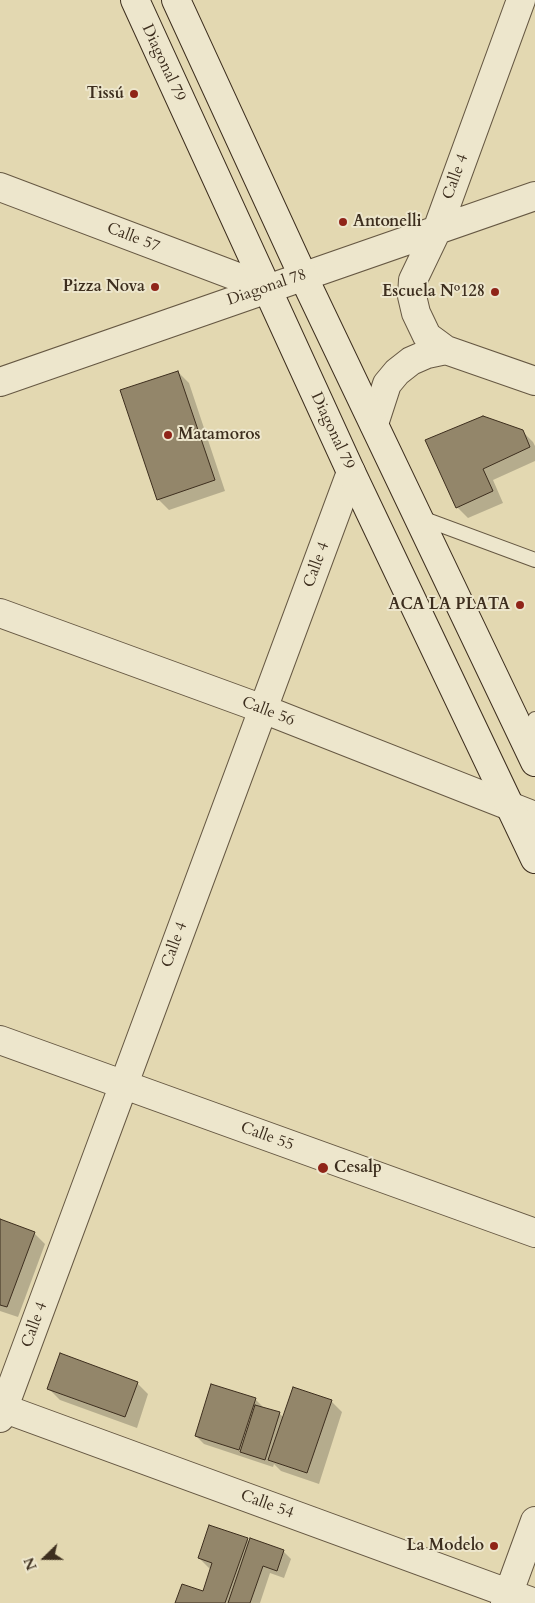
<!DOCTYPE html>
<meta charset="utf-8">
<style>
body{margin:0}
#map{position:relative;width:535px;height:1603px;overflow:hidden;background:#e3d8b1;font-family:Cardo,serif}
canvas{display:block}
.north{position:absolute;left:20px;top:1533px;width:50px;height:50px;-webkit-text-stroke:4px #ede6cc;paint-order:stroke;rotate:248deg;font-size:14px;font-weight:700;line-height:20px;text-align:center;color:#3d2e1e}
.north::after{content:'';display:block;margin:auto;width:18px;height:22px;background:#3d2e1e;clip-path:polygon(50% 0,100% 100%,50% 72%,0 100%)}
</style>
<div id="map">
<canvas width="535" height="1603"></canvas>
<div class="north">N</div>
</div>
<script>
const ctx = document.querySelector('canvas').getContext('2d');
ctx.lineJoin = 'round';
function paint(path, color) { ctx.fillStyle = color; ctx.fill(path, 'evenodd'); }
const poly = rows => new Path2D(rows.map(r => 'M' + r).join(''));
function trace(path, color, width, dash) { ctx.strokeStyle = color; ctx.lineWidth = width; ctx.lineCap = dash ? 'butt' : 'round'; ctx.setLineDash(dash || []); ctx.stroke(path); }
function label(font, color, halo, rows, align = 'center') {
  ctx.font = font + ' Cardo,serif'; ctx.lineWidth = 4; ctx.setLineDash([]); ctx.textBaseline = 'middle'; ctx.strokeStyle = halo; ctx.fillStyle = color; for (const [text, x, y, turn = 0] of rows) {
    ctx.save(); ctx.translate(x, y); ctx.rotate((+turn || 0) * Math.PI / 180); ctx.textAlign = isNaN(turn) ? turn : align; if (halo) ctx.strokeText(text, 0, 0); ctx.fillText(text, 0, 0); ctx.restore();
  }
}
const shadow = poly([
 [178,372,189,383,225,491,169,510,158,499],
 [522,431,533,442,535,446,535,461,493,480,503,503,468,518,457,507,427,440],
 [0,1220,34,1233,45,1244,18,1317,0,1311],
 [137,1383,148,1394,137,1428,60,1400,49,1389],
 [255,1399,263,1407,262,1408,279,1413,284,1418,331,1401,342,1412,319,1484,281,1471,274,1464,273,1467,204,1444,196,1436],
 [247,1539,250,1542,283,1551,291,1559,284,1578,270,1573,260,1603,177,1603,204,1593,210,1569,199,1558]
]);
const building = poly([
 [178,371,215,480,157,500,120,390,178,371],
 [483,416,523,430,530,447,483,469,493,491,456,508,425,440,483,416],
 [0,1219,35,1232,7,1307,0,1305,0,1219],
 [60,1353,138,1382,125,1417,47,1389,60,1353],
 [211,1384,256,1398,239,1450,195,1436,211,1384],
 [293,1387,332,1400,307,1473,268,1460,293,1387],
 [255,1405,280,1412,265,1460,240,1452,255,1405],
 [209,1525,248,1538,225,1603,175,1603,182,1584,203,1591,212,1563,198,1558,209,1525],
 [250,1538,284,1550,277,1571,263,1566,250,1603,228,1603,250,1538]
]);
const service = poly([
 [419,517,535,560],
 [527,743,535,719]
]);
const minor = poly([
 [521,0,437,230,413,280,412,296,416,313,427,336,446,350,535,381],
 [0,187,267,288],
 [0,382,535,196],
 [374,424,387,384,397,372,411,361,427,354,446,350],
 [0,613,263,709,535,816],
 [0,1040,535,1233],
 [0,1407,535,1603],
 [0,1418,351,472],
 [505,1603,535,1521]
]);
const secondary = poly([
 [135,0,351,472,535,859],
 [176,0,303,276,535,762]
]);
const markers = [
 [134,94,5,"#8f2418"],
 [343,222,5,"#8f2418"],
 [155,287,5,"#8f2418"],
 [495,292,5,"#8f2418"],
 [168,435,5,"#8f2418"],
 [520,605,5,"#8f2418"],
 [323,1168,6,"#8f2418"],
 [494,1546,5,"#8f2418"]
];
const streetNames = [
 ["Diagonal 79",163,63,65],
 ["Calle 4",456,177,-70],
 ["Calle 57",133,238,21],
 ["Diagonal 78",267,288,-19],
 ["Diagonal 79",332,431,65],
 ["Calle 4",317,565,-70],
 ["Calle 56",268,712,21],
 ["Calle 4",175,945,-70],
 ["Calle 55",267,1137,20],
 ["Calle 4",35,1325,-70],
 ["Calle 54",267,1505,20]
];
const poiNames = [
 ["Tissú",124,94],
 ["Antonelli",353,222,"left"],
 ["Pizza Nova",145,287],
 ["Escuela Nº128",485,292],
 ["Matamoros",178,435,"left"],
 ["ACA LA PLATA",510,605],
 ["Cesalp",334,1168,"left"],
 ["La Modelo",484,1546]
];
paint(shadow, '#0003');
paint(building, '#93866a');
trace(building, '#3d2e1e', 1);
trace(service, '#665843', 16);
trace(minor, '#665843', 30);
trace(secondary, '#3d2e1e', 30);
trace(service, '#ede6cc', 14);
trace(minor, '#ede6cc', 28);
trace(secondary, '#ede6cc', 28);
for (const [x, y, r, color] of markers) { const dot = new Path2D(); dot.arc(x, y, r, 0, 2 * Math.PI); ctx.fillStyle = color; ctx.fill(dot); trace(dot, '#ede6cc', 2); }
label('16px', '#3d2e1e', '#ede6cc', streetNames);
label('bold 16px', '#3d2e1e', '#ede6cc', poiNames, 'right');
</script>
